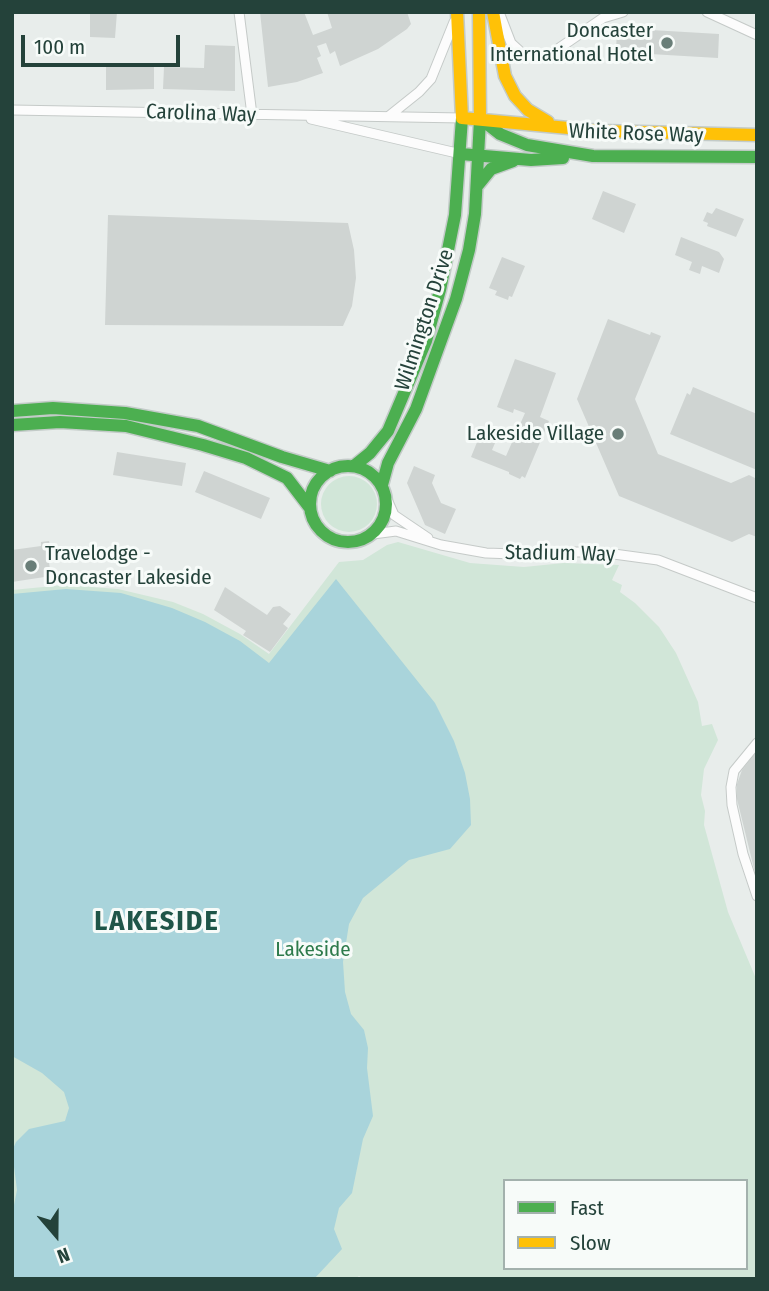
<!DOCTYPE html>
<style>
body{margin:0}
#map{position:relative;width:769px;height:1291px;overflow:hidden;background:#e8edeb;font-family:"Fira Sans Condensed",sans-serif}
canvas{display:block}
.frame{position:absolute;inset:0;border:14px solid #24423a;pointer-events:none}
.legend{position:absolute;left:503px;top:1179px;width:245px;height:91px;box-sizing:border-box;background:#f7fbf9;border:2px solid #a3b1ad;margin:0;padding:9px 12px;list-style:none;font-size:21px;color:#24423a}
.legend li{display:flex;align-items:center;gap:14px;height:35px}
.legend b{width:35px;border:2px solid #a3b1ad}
.north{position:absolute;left:21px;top:1200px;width:70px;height:70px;-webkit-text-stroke:5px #f7fbf9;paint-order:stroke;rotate:160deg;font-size:19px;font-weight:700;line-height:28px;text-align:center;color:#24423a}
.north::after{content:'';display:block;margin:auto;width:24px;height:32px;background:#24423a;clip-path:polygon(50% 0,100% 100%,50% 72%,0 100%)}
.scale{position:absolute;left:21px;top:35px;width:159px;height:32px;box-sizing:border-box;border:4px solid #24423a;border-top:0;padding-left:9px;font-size:21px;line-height:24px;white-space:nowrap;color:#24423a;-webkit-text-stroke:5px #f7fbf9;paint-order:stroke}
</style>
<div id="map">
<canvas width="769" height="1291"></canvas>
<div class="frame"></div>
<ul class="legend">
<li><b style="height:9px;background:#4caf50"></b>Fast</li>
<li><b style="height:9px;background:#ffc107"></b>Slow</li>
</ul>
<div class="north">N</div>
<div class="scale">100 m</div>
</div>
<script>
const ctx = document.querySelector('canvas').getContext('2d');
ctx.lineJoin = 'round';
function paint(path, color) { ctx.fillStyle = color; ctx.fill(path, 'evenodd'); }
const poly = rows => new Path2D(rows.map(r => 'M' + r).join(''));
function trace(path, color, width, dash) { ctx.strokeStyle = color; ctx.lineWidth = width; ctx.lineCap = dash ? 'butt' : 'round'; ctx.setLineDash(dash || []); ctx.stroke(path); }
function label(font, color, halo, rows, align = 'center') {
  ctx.font = font + ' "Fira Sans Condensed",sans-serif'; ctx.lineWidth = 6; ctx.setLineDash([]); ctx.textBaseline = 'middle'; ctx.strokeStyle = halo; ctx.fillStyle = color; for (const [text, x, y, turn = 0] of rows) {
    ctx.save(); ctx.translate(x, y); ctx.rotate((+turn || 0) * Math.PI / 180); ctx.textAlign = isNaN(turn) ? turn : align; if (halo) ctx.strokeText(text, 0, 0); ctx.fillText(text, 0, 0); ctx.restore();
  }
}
const green = poly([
 '321 504a28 28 0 1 1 56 0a28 28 0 1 1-56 0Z',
 [398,542,470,563,524,567,564,563,619,565,612,580,622,585,620,592,635,603,659,627,676,653,698,702,702,726,712,724,718,740,704,769,701,795,705,811,704,825,728,912,757,981,757,1279,364,1279,359,1276,355,1279,12,1279,12,590,64,585,118,589,173,602,203,614,240,634,269,654,339,562,363,560,387,545],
 [505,1181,746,1181,746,1268,505,1268]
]);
const water = poly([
 [336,579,435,703,454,741,465,773,470,799,471,825,450,849,409,860,363,898,349,924,343,962,345,992,351,1014,364,1030,368,1048,367,1068,373,1116,363,1139,352,1193,339,1208,334,1229,342,1249,314,1279,12,1279,12,1215,17,1190,12,1151,16,1142,29,1129,65,1121,69,1108,64,1092,42,1073,12,1056,12,594,66,589,121,593,172,608,205,622,240,641,269,663]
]);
const building = poly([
 [90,12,117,12,115,38,90,37],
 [260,12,304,12,313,35,332,28,327,12,407,12,411,24,407,29,378,49,340,66,335,51,330,54,326,43,317,46,321,56,317,58,323,73,297,82,268,87],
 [617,28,719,34,718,58,616,52],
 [205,45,235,46,235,91,163,89,164,67,204,68],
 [106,63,154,63,154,89,106,90],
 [603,191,636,204,624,233,592,219],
 [716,208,744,219,736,237,707,226,708,223,703,221,707,212,712,214],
 [108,215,348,223,354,250,356,278,352,306,343,326,105,325],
 [681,237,719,252,724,259,719,273,702,266,700,274,689,270,692,262,675,255],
 [502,257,525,266,512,297,509,296,508,300,495,295,497,291,489,288],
 [608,319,650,335,651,332,661,336,635,399,658,454,731,483,749,475,757,479,757,537,749,534,732,542,619,496,577,399],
 [515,359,556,373,540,417,549,421,525,478,522,476,520,479,509,474,509,472,471,457,482,430,498,436,492,450,506,456,525,413,514,409,513,413,497,407],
 [693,387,757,414,757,470,670,434,687,393,690,395],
 [117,452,186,463,182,486,113,475],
 [414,466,435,475,432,483,441,503,456,509,445,534,425,525,407,483],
 [204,471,270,498,261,519,195,492],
 [49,541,52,556,48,556,51,576,12,582,12,550,41,546,41,542],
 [225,587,267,615,273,607,280,606,291,614,283,624,288,628,270,652,243,635,246,631,214,610],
 [757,751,757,877,756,877,737,799,737,784,742,770]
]);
const street = poly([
 [239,12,252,115],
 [499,12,511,43,523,54,539,58,552,53,603,18,623,12],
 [707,12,757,35],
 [12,110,462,118],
 [389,116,419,92,431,79,454,22],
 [311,119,461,154],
 [386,497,394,515,428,538],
 [373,534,396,531,441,545,486,553,544,555,568,552,599,552,658,560,757,598],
 [757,743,734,771,731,787,732,805,743,854,757,896]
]);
const fast = poly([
 [481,119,500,134,527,145,593,156,757,157],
 [461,154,531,160,563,158],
 [478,185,491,169,513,161],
 [12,411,53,408,125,413,198,426,282,457,330,471],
 [12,425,60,422,126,426,203,445,246,458,287,478,310,508],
 '310 504a38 38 0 1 1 76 0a38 38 0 1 1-76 0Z',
 [354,466,370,453,388,431,426,341,440,290,455,215,462,118],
 [382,485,388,463,416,409,456,299,469,250,475,214,480,119]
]);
const slow = poly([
 [457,12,462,118,600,131,757,135],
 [479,12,480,119],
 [493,12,505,76,515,96,528,110,548,122]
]);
const markers = [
 [667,43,7,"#697e78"],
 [618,434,7,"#697e78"],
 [31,566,7,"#697e78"]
];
const poiNames = [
 ["Doncaster",653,31],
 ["International Hotel",653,55],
 ["Lakeside Village",604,434],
 ["Travelodge -",45,554,"left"],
 ["Doncaster Lakeside",45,578,"left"]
];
const streetNames = [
 ["Carolina Way",201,114,2],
 ["White Rose Way",636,134,2],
 ["Wilmington Drive",425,320,-72],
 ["Stadium Way",560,554,1]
];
const parkNames = [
 ["Lakeside",313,950]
];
const districtNames = [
 ["LAKESIDE",157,922]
];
paint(green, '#d1e6d8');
paint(water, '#a9d4db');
paint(building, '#cfd4d2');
trace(street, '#c5cac8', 11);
trace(fast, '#c3cbc8', 15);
trace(slow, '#c3cbc8', 15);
trace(street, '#fcfcfc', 9);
trace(fast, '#4caf50', 12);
trace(slow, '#ffc107', 12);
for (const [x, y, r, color] of markers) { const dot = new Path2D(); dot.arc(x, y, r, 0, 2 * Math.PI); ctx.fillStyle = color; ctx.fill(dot); trace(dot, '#f7fbf9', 2.5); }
label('21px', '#24423a', '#f7fbf9', poiNames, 'right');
label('21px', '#24423a', '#f7fbf9', streetNames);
label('21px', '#2d7a4b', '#f7fbf9', parkNames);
ctx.letterSpacing = '2px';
label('bold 28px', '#1f5548', '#f7fbf9', districtNames);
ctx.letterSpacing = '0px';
</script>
